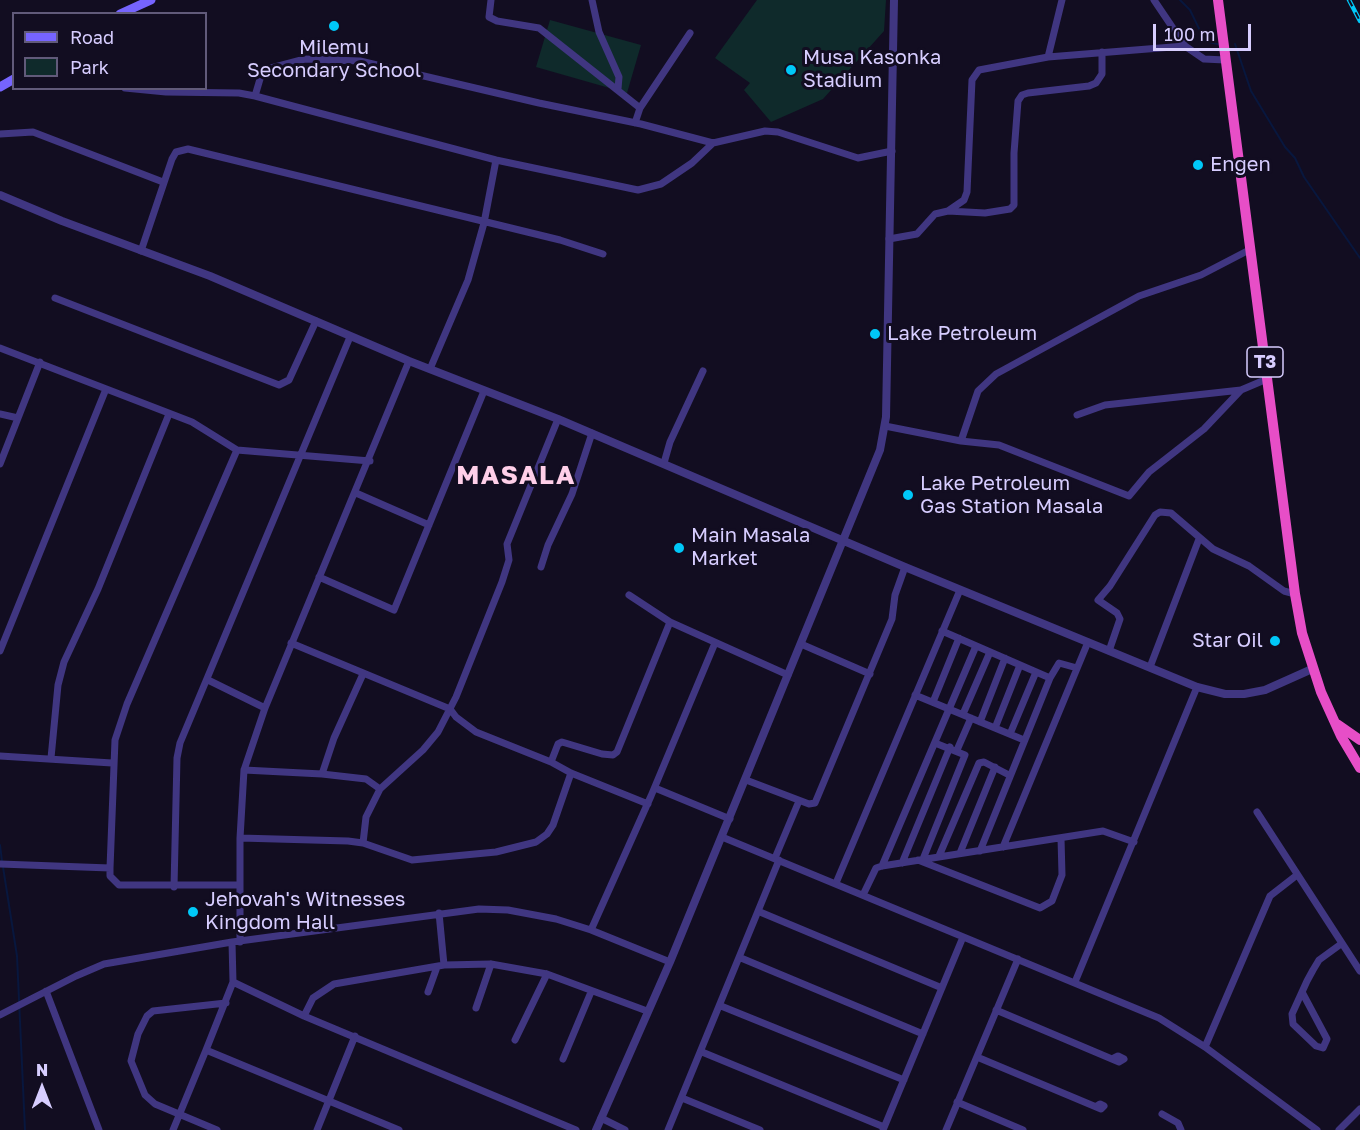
<!DOCTYPE html>
<style>
body{margin:0}
#map{position:relative;width:1360px;height:1130px;overflow:hidden;background:#120d21;font-family:"Golos Text",sans-serif}
canvas{display:block}
.legend{position:absolute;left:12px;top:12px;width:195px;height:78px;box-sizing:border-box;background:#120d21;border:2px solid #615a7a;margin:0;padding:8px 10px;list-style:none;font-size:18px;color:#d7cdff}
.legend li{display:flex;align-items:center;gap:12px;height:30px}
.legend b{width:30px;border:2px solid #615a7a}
.north{position:absolute;left:12px;top:1058px;width:60px;height:60px;-webkit-text-stroke:4px #120d21;paint-order:stroke;rotate:0deg;font-size:16px;font-weight:700;line-height:24px;text-align:center;color:#d7cdff}
.north::after{content:'';display:block;margin:auto;width:21px;height:27px;background:#d7cdff;clip-path:polygon(50% 0,100% 100%,50% 72%,0 100%)}
.scale{position:absolute;left:1153px;top:24px;width:98px;height:27px;box-sizing:border-box;border:3px solid #d7cdff;border-top:0;padding-left:8px;font-size:18px;line-height:21px;white-space:nowrap;color:#d7cdff;-webkit-text-stroke:4px #120d21;paint-order:stroke}
</style>
<div id="map">
<canvas width="1360" height="1130"></canvas>
<ul class="legend">
<li><b style="height:8px;background:#7664ff"></b>Road</li>
<li><b style="height:16px;background:#0f2a2b"></b>Park</li>
</ul>
<div class="north">N</div>
<div class="scale">100 m</div>
</div>
<script>
const ctx = document.querySelector('canvas').getContext('2d');
ctx.lineJoin = 'round';
function paint(path, color) { ctx.fillStyle = color; ctx.fill(path, 'evenodd'); }
const poly = rows => new Path2D(rows.map(r => 'M' + r).join(''));
function trace(path, color, width, dash) { ctx.strokeStyle = color; ctx.lineWidth = width; ctx.lineCap = dash ? 'butt' : 'round'; ctx.setLineDash(dash || []); ctx.stroke(path); }
function label(font, color, halo, rows, align = 'center') {
  ctx.font = font + ' "Golos Text",sans-serif'; ctx.lineWidth = 6; ctx.setLineDash([]); ctx.textBaseline = 'middle'; ctx.strokeStyle = halo; ctx.fillStyle = color; for (const [text, x, y, turn = 0] of rows) {
    ctx.save(); ctx.translate(x, y); ctx.rotate((+turn || 0) * Math.PI / 180); ctx.textAlign = isNaN(turn) ? turn : align; if (halo) ctx.strokeText(text, 0, 0); ctx.fillText(text, 0, 0); ctx.restore();
  }
}
const green = poly([
 [757,0,886,0,884,31,823,99,771,122,744,90,750,83,715,58],
 [550,20,641,45,627,93,536,67]
]);
const stream = poly([
 [1180,0,1190,10,1205,41,1221,45],
 [1235,44,1251,91,1285,147,1295,158,1304,177,1360,258],
 [0,845,2,861],
 [3,867,17,956,25,1130]
]);
const minor = poly([
 [491,0,489,17,497,21,539,28,640,108],
 [592,0,599,32,619,77,618,89],
 [1154,0,1185,46],
 [1048,57,1062,0],
 [125,88,166,92,239,93,255,96],
 [635,123,640,108,690,33],
 [0,134,33,132,163,182],
 [713,143,692,163,661,184,638,190,496,160,255,96,260,79,264,72,271,68,305,59,360,61,539,103,641,124,713,143,765,131,778,132,858,158,892,151],
 [948,211,985,213,1010,209,1014,205,1014,153,1018,101,1022,95,1028,93,1089,86,1096,83,1102,74,1102,52],
 [889,239,917,234,935,214,948,211,964,200,967,192,972,80,979,70,1048,57,1185,46,1204,59,1225,60],
 [141,251,172,159,176,152,188,149,560,240,603,254],
 [55,298,279,385,289,380,316,321],
 [0,348,192,422,237,450,370,461],
 [430,369,468,280,484,223,496,160],
 [0,414,18,418],
 [1077,415,1105,405,1241,390,1267,379],
 [885,426,961,441,999,445,1129,496,1149,472,1204,429,1241,390],
 [961,441,978,391,996,374,1139,296,1201,275,1251,249],
 [237,450,127,704,115,740,110,868,110,876,119,885,239,885],
 [664,463,670,442,703,371],
 [0,464,40,362],
 [356,493,429,525],
 [541,567,548,545,572,494,592,433],
 [319,577,394,610,484,391],
 [629,595,670,622,788,675],
 [942,631,1050,678,980,851],
 [291,643,450,709,456,717,476,732,551,762],
 [801,644,870,674],
 [0,651,106,389],
 [1109,651,1120,619,1117,613,1098,600,1110,586,1155,515,1160,512,1171,513,1213,549,1249,566,1284,591,1295,594],
 [1150,667,1199,539],
 [1050,678,1059,663,1077,668],
 [208,680,265,708],
 [915,695,1024,740],
 [933,702,959,638],
 [963,714,990,652],
 [980,722,1005,658],
 [995,728,1020,665],
 [1010,734,1036,672],
 [957,750,971,718],
 [0,756,112,763],
 [51,758,58,685,64,662,98,589,169,414],
 [244,770,322,774,366,779,380,789],
 [322,774,334,738,363,674],
 [746,780,809,804,815,803,892,619,895,595,905,567],
 [655,788,730,819],
 [648,804,571,773,551,762,558,744,562,742,602,754,613,755,617,752,670,622],
 [1257,812,1360,971],
 [722,837,1159,1018,1205,1047,1317,1130],
 [240,838,348,841,363,843,412,860,496,852,536,842,547,834,553,825,571,773],
 [363,843,366,817,380,789,423,750,438,732,456,697,502,582,509,560,507,544,558,419],
 [1003,847,1088,642],
 [960,853,995,767],
 [939,856,979,763,984,762,1009,775],
 [775,858,799,801],
 [923,859,965,755,935,743],
 [918,860,1040,908,1052,901,1062,875,1061,838],
 [902,863,950,747],
 [0,864,110,868],
 [882,866,976,646],
 [836,883,960,590],
 [174,887,177,758,180,743,350,337],
 [863,895,876,868,882,866,1103,831,1134,842],
 [760,912,942,988],
 [439,913,444,965],
 [591,930,651,796,715,643],
 [232,942,233,982,206,1050,399,1130],
 [240,942,240,838,244,770,265,708,409,361],
 [741,958,923,1034],
 [233,982,304,1016,313,998,334,984,444,965,491,964,547,974,647,1011],
 [1075,982,1197,687],
 [46,991,99,1130],
 [428,992,437,967],
 [1302,992,1327,1039,1323,1048,1316,1046,1293,1024,1292,1014,1307,981,1313,970,1319,960,1341,944],
 [721,1006,904,1080],
 [476,1008,491,964],
 [996,1010,1119,1062,1124,1059,1118,1056,1114,1058],
 [0,1015,76,976,104,964,232,942,479,909,508,910,556,919,591,930,670,962],
 [304,1016,576,1130],
 [515,1040,547,974],
 [1205,1047,1270,896,1297,875],
 [702,1052,884,1127],
 [977,1057,1101,1109,1104,1106,1100,1104,1097,1106],
 [563,1059,591,992],
 [682,1098,760,1130],
 [957,1102,1023,1130],
 [1162,1114,1178,1123,1181,1130],
 [601,1118,625,1130],
 [173,1130,206,1050],
 [217,1130,155,1104,145,1095,131,1061,138,1034,147,1016,153,1011,226,1003],
 [317,1130,355,1036],
 [668,1130,779,860],
 [883,1130,963,937],
 [946,1130,1018,959],
 [1339,1130,1360,1109]
]);
const tertiary = poly([
 [0,195,62,221,210,276,409,361,558,419,905,567,1197,687,1225,694,1244,694,1265,690,1312,669],
 [596,1130,670,962,880,450,886,417,894,0]
]);
const secondary = poly([
 [120,14,151,0],
 [0,87,14,79]
]);
const trunk = poly([
 [1218,0,1295,594,1302,633,1321,692,1341,736,1360,768],
 [1337,724,1360,740]
]);
const rail = poly([
 [1349,0,1360,21]
]);
const markers = [
 [334,26,6,"#00c8f8"],
 [791,70,6,"#00c8f8"],
 [1198,165,6,"#00c8f8"],
 [875,334,6,"#00c8f8"],
 [908,495,6,"#00c8f8"],
 [679,548,6,"#00c8f8"],
 [1275,641,6,"#00c8f8"],
 [193,912,6,"#00c8f8"]
];
const shields = [
 [1265,362,36]
];
const shieldNames = [
 ["T3",1265,362]
];
const poiNames = [
 ["Milemu",334,48,"center"],
 ["Secondary School",334,71,"center"],
 ["Musa Kasonka",803,58],
 ["Stadium",803,81],
 ["Engen",1210,165],
 ["Lake Petroleum",887,334],
 ["Lake Petroleum",920,484],
 ["Gas Station Masala",920,507],
 ["Main Masala",691,536],
 ["Market",691,559],
 ["Star Oil",1263,641,"right"],
 ["Jehovah's Witnesses",205,900],
 ["Kingdom Hall",205,923]
];
const districtNames = [
 ["MASALA",516,476]
];
paint(green, '#0f2a2b');
trace(stream, '#08173e', 2);
trace(minor, '#403681', 7);
trace(tertiary, '#403681', 8);
trace(secondary, '#7664ff', 9);
trace(trunk, '#e74ec7', 10);
trace(rail, '#00c8f8', 4.5);
trace(rail, '#120d21', 2, [7]);
for (const [x, y, r, color] of markers) { const dot = new Path2D(); dot.arc(x, y, r, 0, 2 * Math.PI); ctx.fillStyle = color; ctx.fill(dot); trace(dot, '#120d21', 2); }
for (const [x, y, w] of shields) { const box = new Path2D(); box.roundRect(x - w / 2, y - 15, w, 30, 4.5); ctx.fillStyle = '#120d21'; ctx.fill(box); trace(box, '#d7cdff', 1.5); }
label('bold 18px', '#d7cdff', null, shieldNames);
label('20px', '#d7cdff', '#120d21', poiNames, 'left');
ctx.letterSpacing = '1.5px';
label('bold 26px', '#ffcfe9', '#120d21', districtNames);
ctx.letterSpacing = '0px';
</script>
